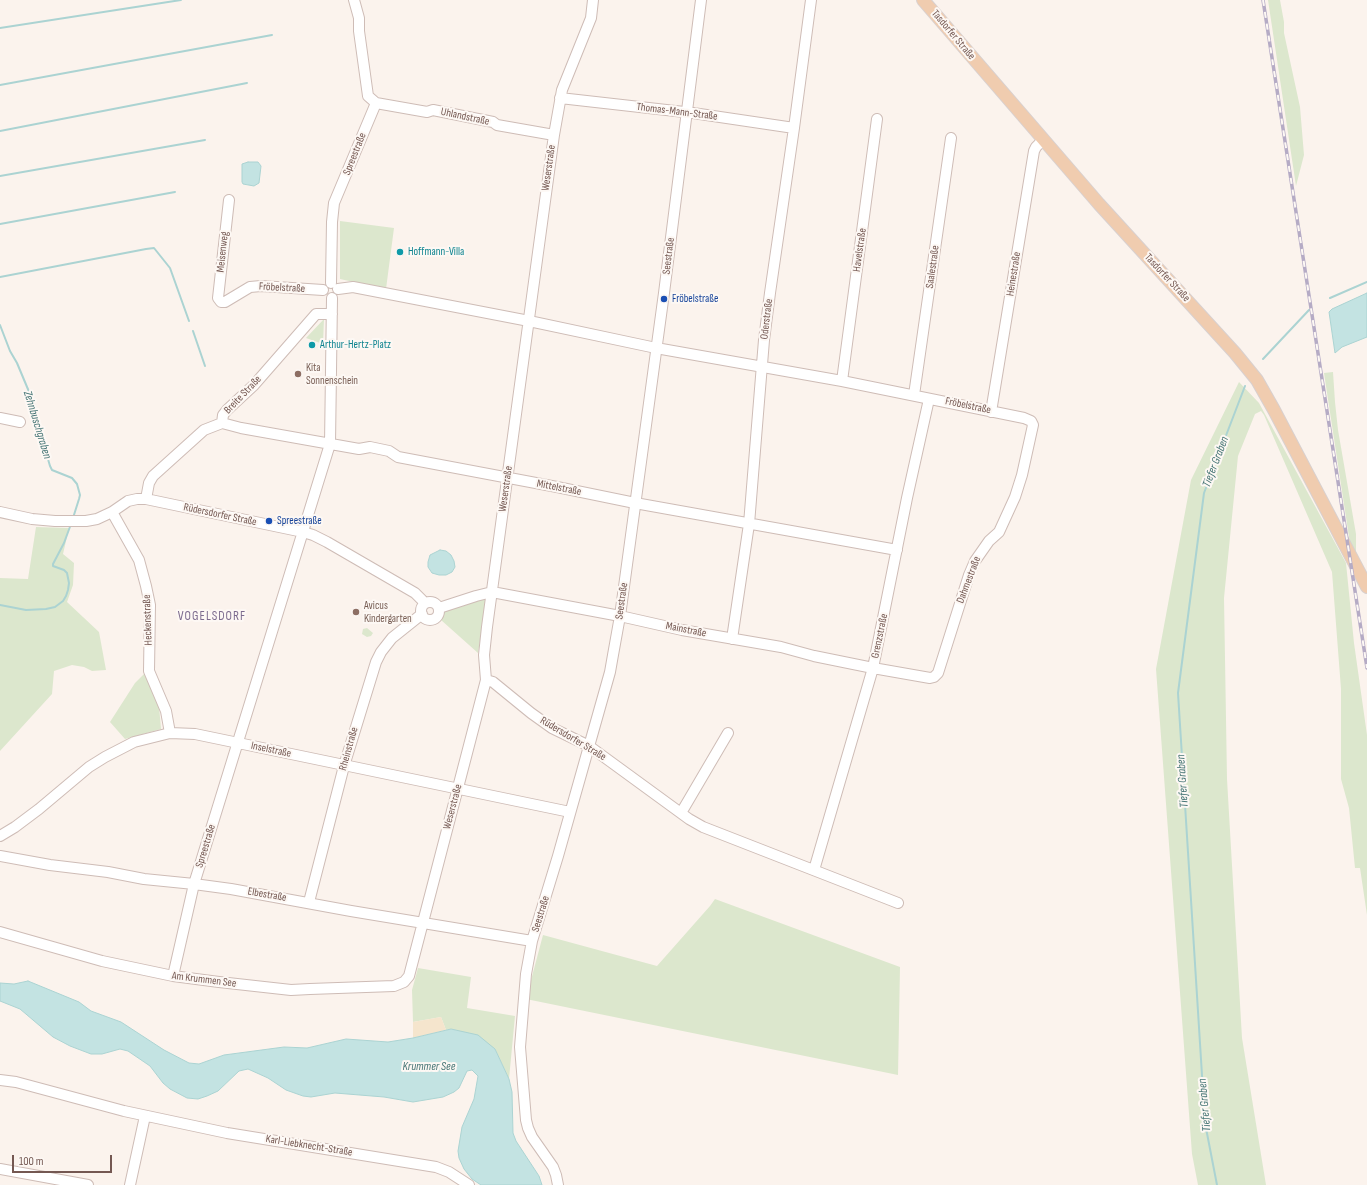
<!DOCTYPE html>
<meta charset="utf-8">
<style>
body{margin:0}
#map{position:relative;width:1367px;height:1185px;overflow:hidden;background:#fbf3ed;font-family:"Sofia Sans Condensed",sans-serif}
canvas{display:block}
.scale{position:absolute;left:12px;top:1155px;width:100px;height:18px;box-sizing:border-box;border:2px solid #745852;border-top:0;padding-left:5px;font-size:12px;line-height:14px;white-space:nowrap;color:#745852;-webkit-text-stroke:3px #fdf8f4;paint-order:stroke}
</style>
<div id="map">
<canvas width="1367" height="1185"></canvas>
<div class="scale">100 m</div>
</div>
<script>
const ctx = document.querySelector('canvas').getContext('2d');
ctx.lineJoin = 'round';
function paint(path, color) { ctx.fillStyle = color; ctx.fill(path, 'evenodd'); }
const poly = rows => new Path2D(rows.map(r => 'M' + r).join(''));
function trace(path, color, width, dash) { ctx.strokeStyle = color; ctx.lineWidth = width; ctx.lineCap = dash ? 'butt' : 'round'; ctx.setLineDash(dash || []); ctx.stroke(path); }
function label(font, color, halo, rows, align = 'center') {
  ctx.font = font + ' "Sofia Sans Condensed",sans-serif'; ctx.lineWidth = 4; ctx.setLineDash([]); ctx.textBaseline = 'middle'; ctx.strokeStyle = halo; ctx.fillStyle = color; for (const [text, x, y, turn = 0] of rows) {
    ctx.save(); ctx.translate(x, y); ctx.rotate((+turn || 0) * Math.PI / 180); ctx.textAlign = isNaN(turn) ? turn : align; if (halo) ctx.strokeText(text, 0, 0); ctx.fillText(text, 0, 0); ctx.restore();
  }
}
const green = poly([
 [1268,0,1280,0,1284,22,1284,33,1300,107,1304,155,1296,186],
 [340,221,394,228,386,289,340,279],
 [324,319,323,344,306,338],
 [1333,372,1335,402,1338,430,1356,534,1356,560,1351,550,1324,373],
 [1239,382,1259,403,1346,563,1354,643,1367,735,1367,915,1360,868,1355,868,1349,808,1341,779,1341,689,1332,572,1264,415,1261,411,1255,414,1238,456,1224,598,1227,779,1242,1038,1266,1185,1198,1185,1192,1154,1156,669,1191,480],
 [36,527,69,528,63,554,74,563,73,585,67,602,99,632,106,670,92,671,84,667,72,665,54,671,52,694,0,751,0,578,28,579],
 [487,598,478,653,441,620,443,616,443,611,452,607],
 [367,628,373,633,371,636,367,637,362,634,363,629],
 [145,673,159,706,161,729,125,739,110,722,135,683],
 [715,899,900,967,898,1075,526,999,543,935,657,966,710,906],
 [418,968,471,977,467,1008,515,1016,509,1079,495,1049,452,1029,446,1030,441,1017,413,1022,412,990]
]);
const sand = poly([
 [441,1017,446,1030,413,1038,413,1022]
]);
const water = poly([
 [248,162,258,162,261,166,259,183,254,186,243,184,242,182,242,164,248,162],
 [1367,293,1367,337,1342,347,1335,353,1329,312,1332,309,1367,293],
 [440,550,446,551,451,555,454,561,455,567,452,572,446,575,439,575,432,573,428,567,428,562,430,555,440,550],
 [28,981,79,1002,91,1011,121,1022,164,1050,189,1063,199,1064,224,1055,284,1047,307,1048,346,1039,388,1042,413,1038,451,1029,478,1035,495,1049,509,1079,512,1092,513,1133,516,1141,539,1176,542,1185,481,1185,472,1179,464,1169,459,1158,458,1151,462,1127,474,1099,478,1076,472,1070,467,1071,459,1088,454,1092,443,1097,413,1102,384,1097,335,1093,311,1097,303,1096,286,1090,268,1078,248,1069,239,1071,218,1091,207,1096,198,1099,187,1098,170,1089,163,1083,150,1066,128,1051,120,1049,102,1054,91,1054,70,1046,53,1037,20,1009,0,1001,0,983,14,984,28,981]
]);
const stream = poly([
 [0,28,181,0],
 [0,85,272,35],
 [0,131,247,83],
 [0,176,205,140],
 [0,224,175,192],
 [0,277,146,249,154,248,170,268,189,321],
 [1330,298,1367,282],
 [0,325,10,351,17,363,35,406,40,438,45,449,50,466,52,470,72,478,77,484,80,495,79,499,73,518],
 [193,331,205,366],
 [1263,359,1309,310],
 [0,605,26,610,46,609,55,607,63,601,66,596,68,590,69,583,67,573,64,570,53,566,53,564,64,543,71,524],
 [1217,1185,1205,1123,1178,693,1204,493,1245,386]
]);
const minor = poly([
 [354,0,359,18,359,31,368,96,376,103,427,112,433,110,493,122,497,125,554,135],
 [560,98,693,113,794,128],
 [229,200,218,298,221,302,225,302,250,287,261,286,323,290],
 [331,283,332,222,334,203,376,103],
 [338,289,353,287,529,321,656,348,842,381,1024,418,1031,421,1033,425,1022,475,1015,497,999,532,989,541,975,561,969,575,938,673,934,677,930,678,873,668,814,656,781,647,682,630,620,616,492,592,476,596,439,608],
 [842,381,877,119],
 [914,395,951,138],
 [991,412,1034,151,1036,147,1043,140],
 [0,418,20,422],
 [222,423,241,428,359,449,370,447,389,451,398,457,557,487,635,503,897,550],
 [146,499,149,483,153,476,204,430,222,423,223,415,227,410,254,385,316,314,332,314],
 [0,512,32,519,55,521,86,521,97,519,112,512,128,501,137,499,146,499,303,532,313,535,327,542,415,593,425,603],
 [112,512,139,560,146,586,150,605,149,671,166,711,170,733],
 '421 611a9 9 0 1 1 18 0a9 9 0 1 1-18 0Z',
 [732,639,749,524,764,340,770,293,794,128,811,0],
 [486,680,493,682,531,713,552,728,589,746,689,819,703,827,898,903],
 [681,813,728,733],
 [0,836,15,827,39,809,89,767,105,757,134,742,170,733,195,734,570,812],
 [0,856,50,865,108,872,144,879,194,884,231,889,351,911,532,941],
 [814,870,873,668,907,498,929,399],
 [309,902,344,766,376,662,381,652,392,638,422,614],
 [0,932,102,961,173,976,219,982,291,990,310,989,394,986,404,982,409,976,486,680,484,655,487,627,554,135,562,90,591,18,593,0],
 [173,976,194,884,330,444,332,298],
 [0,1080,16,1082,124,1111,227,1133,436,1167,449,1172,469,1185],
 [0,1169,88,1185],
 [130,1185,145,1116],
 [558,1185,556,1175,553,1167,532,1137,528,1128,526,1120,520,1047,526,974,532,941,558,856,610,672,613,655,620,616,664,293,701,0]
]);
const major = poly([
 [923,0,1099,204,1235,353,1257,380,1274,410,1367,587]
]);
const rail = poly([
 [1263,0,1367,668]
]);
const markers = [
 [400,252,4,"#0f9aa8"],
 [664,299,4,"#1a4fb4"],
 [312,345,4,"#0f9aa8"],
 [298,374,4,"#8d6e63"],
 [269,521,4,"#1a4fb4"],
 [356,612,4,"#8d6e63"]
];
const streetNames = [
 ["Tasdorfer Straße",953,35,50],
 ["Thomas-Mann-Straße",677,112,7],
 ["Uhlandstraße",465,117,12],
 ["Spreestraße",355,154,-68],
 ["Weserstraße",549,168,-82],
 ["Havelstraße",860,250,-82],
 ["Meisenweg",223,252,-84],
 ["Seestraße",669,256,-83],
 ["Saalestraße",933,267,-82],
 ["Heinestraße",1014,274,-81],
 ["Tasdorfer Straße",1167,278,47],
 ["Fröbelstraße",282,288,3],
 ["Oderstraße",767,319,-83],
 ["Breite Straße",243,395,-46],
 ["Fröbelstraße",968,406,12],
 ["Mittelstraße",559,488,11],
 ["Weserstraße",506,489,-82],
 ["Rüdersdorfer Straße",220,515,12],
 ["Dahmestraße",969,580,-69],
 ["Seestraße",622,601,-82],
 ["Heckenstraße",148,620,-92],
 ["Mainstraße",686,630,11],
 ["Grenzstraße",880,636,-78],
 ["Rüdersdorfer Straße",573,739,31],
 ["Rheinstraße",349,749,-74],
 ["Inselstraße",271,750,12],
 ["Weserstraße",453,807,-75],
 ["Spreestraße",206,846,-73],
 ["Elbestraße",267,895,10],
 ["Seestraße",541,914,-73],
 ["Am Krummen See",204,980,7],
 ["Karl-Liebknecht-Straße",309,1146,9]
];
const cultureNames = [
 ["Hoffmann-Villa",408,252],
 ["Arthur-Hertz-Platz",320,345]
];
const transitNames = [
 ["Fröbelstraße",672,299],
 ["Spreestraße",277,521]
];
const educationNames = [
 ["Kita",306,368],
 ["Sonnenschein",306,381],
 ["Avicus",364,606],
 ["Kindergarten",364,619]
];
const waterNames = [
 ["Zehnbuschgraben",37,425,73],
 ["Tiefer Graben",1216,462,-69],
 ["Tiefer Graben",1183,781,-94],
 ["Krummer See",429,1067],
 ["Tiefer Graben",1205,1105,-95]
];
const quarterNames = [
 ["VOGELSDORF",212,617]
];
paint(green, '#dce7cd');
paint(sand, '#f5e5cd');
paint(water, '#c3e3e2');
trace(water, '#abd3d2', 1);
trace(stream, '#abd3d2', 2);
trace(minor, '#cebcb6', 12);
trace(major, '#d8d0cf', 14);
trace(minor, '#fff', 10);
trace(major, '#f0ccaf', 12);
trace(rail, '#b5abc5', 3.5);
trace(rail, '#fdf8f4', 2, [6]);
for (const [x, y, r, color] of markers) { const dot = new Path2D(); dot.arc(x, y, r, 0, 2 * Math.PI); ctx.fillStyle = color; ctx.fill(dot); trace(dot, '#fdf8f4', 1.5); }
label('11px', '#745852', '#fdf8f4', streetNames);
label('11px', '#0d838f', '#fdf8f4', cultureNames, 'left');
label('11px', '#164399', '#fdf8f4', transitNames, 'left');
label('11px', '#785e54', '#fdf8f4', educationNames, 'left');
label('italic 12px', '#477676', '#fdf8f4', waterNames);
ctx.letterSpacing = '1px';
label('13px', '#7c6b8e', '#fdf8f4', quarterNames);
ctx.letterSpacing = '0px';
</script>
